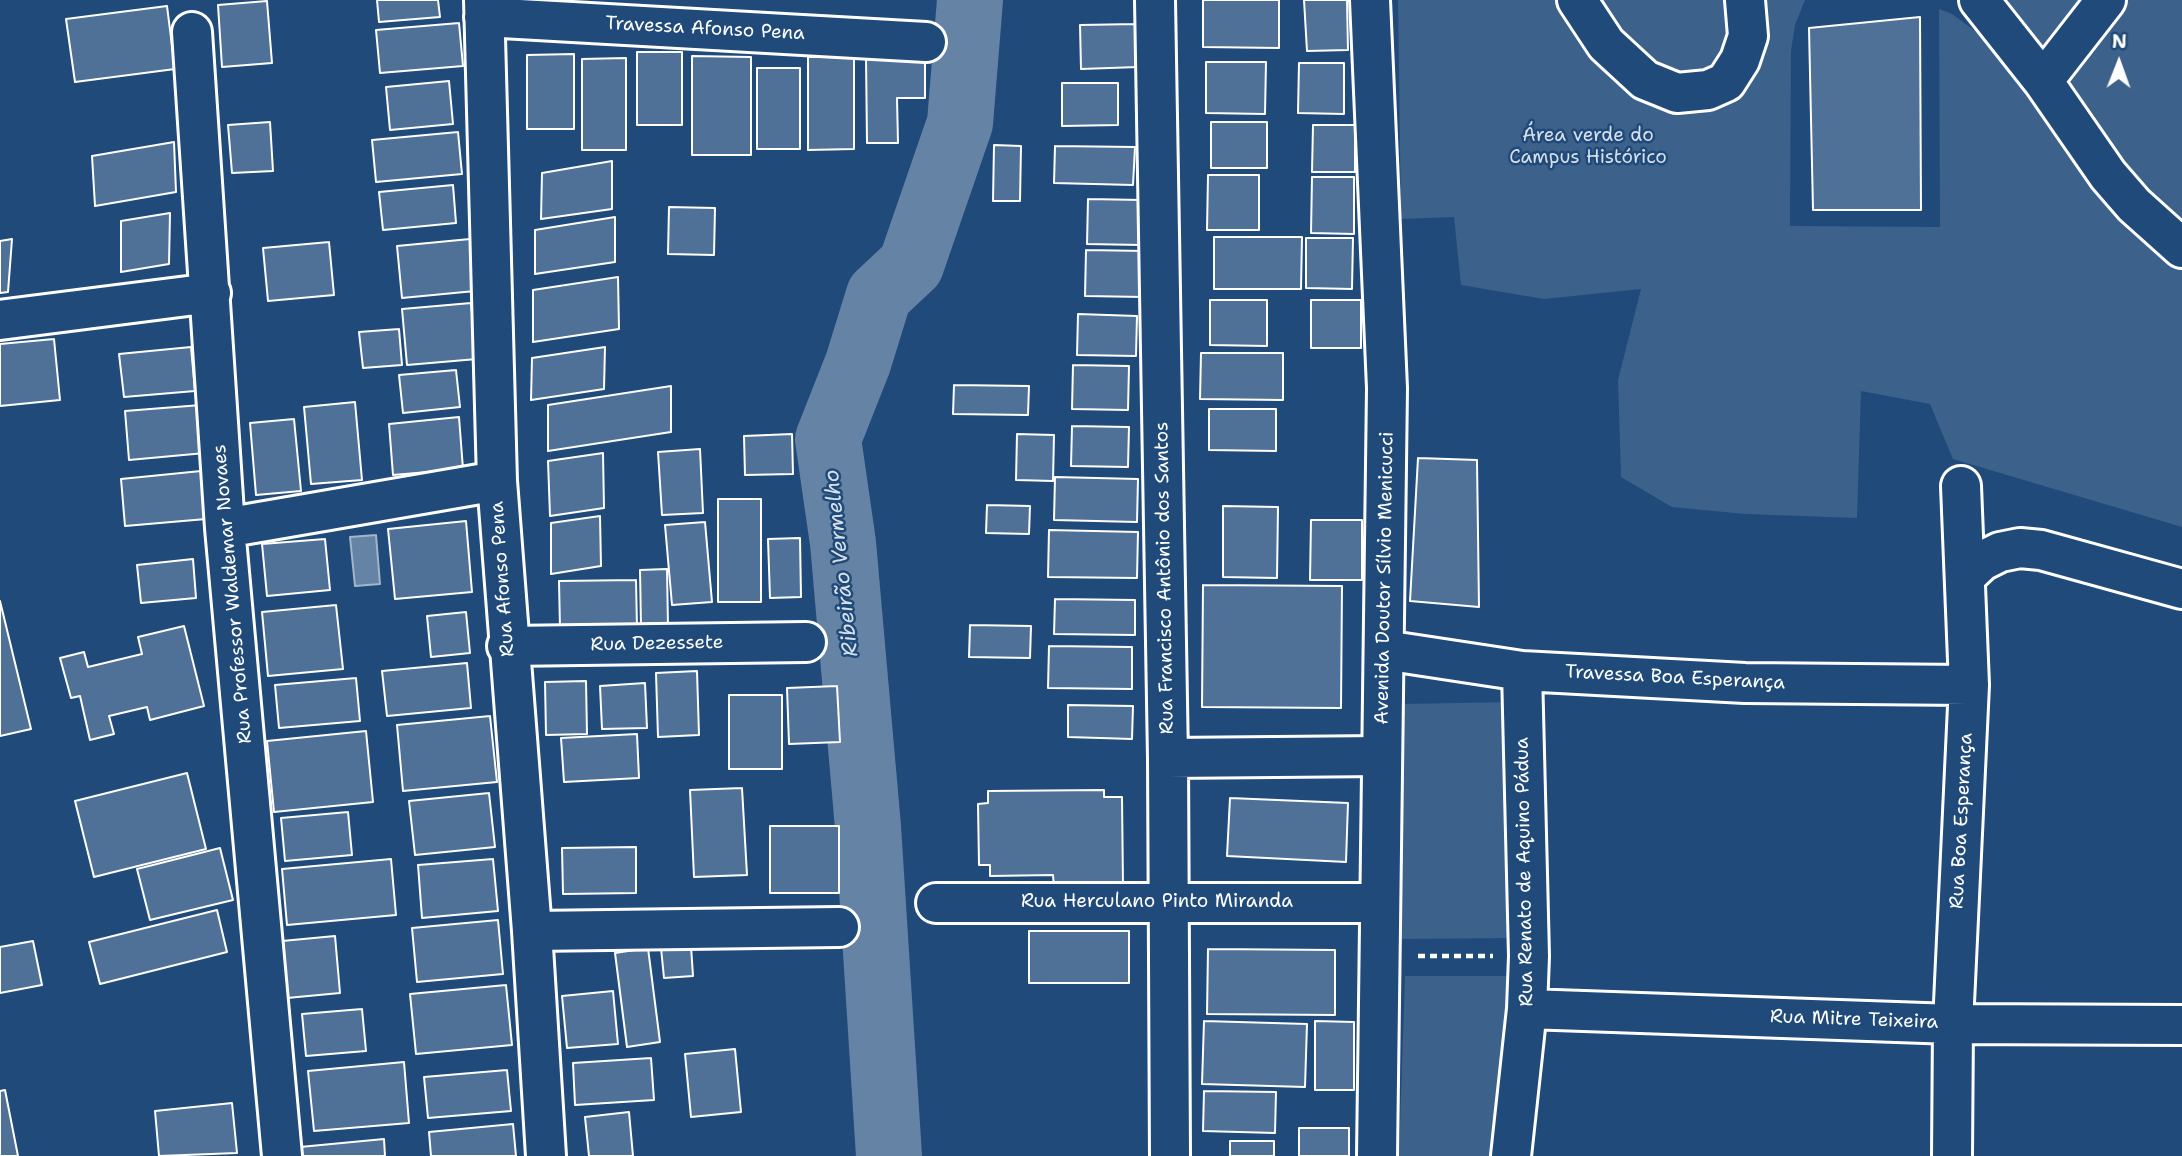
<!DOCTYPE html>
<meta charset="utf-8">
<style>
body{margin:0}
#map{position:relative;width:2182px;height:1156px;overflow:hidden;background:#1f4a7a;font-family:"Shantell Sans",sans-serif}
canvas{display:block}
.north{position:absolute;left:2084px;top:28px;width:70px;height:70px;-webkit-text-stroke:5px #1f4a7a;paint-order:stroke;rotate:1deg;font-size:19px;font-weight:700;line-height:28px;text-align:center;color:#fff}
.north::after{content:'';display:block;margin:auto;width:24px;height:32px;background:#fff;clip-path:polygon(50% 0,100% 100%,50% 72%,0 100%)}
</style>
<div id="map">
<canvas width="2182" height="1156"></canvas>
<div class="north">N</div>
</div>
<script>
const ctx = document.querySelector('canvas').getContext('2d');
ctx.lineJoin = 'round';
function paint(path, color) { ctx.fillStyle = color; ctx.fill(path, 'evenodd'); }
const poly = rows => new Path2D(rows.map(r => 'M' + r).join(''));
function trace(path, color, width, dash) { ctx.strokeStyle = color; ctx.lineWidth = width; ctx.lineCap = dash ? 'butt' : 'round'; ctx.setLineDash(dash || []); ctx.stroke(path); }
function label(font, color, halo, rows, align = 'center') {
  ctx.font = font + ' "Shantell Sans",sans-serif'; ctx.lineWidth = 5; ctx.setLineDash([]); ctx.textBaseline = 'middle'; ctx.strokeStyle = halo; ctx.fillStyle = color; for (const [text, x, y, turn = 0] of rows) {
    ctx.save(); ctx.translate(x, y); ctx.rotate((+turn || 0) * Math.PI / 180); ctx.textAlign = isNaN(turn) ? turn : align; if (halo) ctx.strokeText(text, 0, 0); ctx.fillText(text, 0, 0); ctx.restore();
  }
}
const green = poly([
 [1398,0,1805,0,1795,25,1791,51,1790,226,1940,227,1939,9,1952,14,2043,81,2129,0,2182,0,2182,527,1953,459,1930,404,1861,391,1857,518,1745,514,1672,507,1621,477,1618,380,1641,289,1544,299,1461,285,1454,217,1401,219],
 [1986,0,2104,0,2057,65],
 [1516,702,1522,938,1402,939,1400,704],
 [1405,976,1512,976,1492,1156,1399,1156]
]);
const water = poly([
 [376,535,380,584,355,586,350,537,376,535]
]);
const river = poly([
 [889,1156,868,827,843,543,828,439,858,363,879,295,911,265,960,123,970,0]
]);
const building = poly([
 [377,0,438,0,440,17,379,22,377,0],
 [1203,0,1279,0,1279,48,1203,47,1203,0],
 [1304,0,1347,0,1348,50,1307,51,1304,0],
 [267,1,272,63,222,67,218,5,267,1],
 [167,6,175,69,75,82,66,19,167,6],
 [1920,17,1921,210,1813,210,1809,28,1920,17],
 [459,23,463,66,380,73,376,30,459,23],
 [1137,24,1138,67,1081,69,1080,25,1137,24],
 [637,52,682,52,682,125,637,125,637,52],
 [574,54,574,129,527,129,527,55,574,54],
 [692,56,751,57,751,155,692,155,692,56],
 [925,56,925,98,897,98,898,143,867,143,866,57,925,56],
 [808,57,854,57,854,149,808,150,808,57],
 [626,58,626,150,582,150,582,59,626,58],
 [1206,62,1266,62,1265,114,1206,113,1206,62],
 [1299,63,1344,63,1344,114,1298,113,1299,63],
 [757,68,800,68,800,149,757,149,757,68],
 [449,81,453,124,390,130,386,87,449,81],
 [1062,83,1118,83,1118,125,1062,126,1062,83],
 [270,122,273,171,232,173,228,125,270,122],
 [1211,122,1267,122,1267,168,1211,168,1211,122],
 [1313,125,1355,125,1355,172,1312,172,1313,125],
 [458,132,462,174,376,182,372,140,458,132],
 [174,142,176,192,95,206,92,156,174,142],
 [994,145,1021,146,1020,201,993,201,994,145],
 [1055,146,1135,147,1133,185,1054,183,1055,146],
 [612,161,612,209,541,219,542,173,612,161],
 [1208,175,1259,175,1259,230,1207,230,1208,175],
 [1312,177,1354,177,1354,234,1311,233,1312,177],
 [453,185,456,223,383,230,379,192,453,185],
 [1088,199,1142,200,1141,245,1087,244,1088,199],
 [669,207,715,208,714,255,668,254,669,207],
 [170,213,169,264,121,272,121,221,170,213],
 [615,217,615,262,535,274,535,230,615,217],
 [1214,237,1302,237,1301,289,1214,289,1214,237],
 [1306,238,1353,238,1352,289,1306,288,1306,238],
 [12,239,8,292,0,293,0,241,12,239],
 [470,239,475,291,402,298,397,246,470,239],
 [329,242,334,295,268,301,263,248,329,242],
 [1086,250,1145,251,1144,297,1085,296,1086,250],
 [618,277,619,329,533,342,533,290,618,277],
 [1210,300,1267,300,1267,346,1210,345,1210,300],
 [1311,300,1361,300,1361,348,1311,348,1311,300],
 [471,303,477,359,407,365,402,309,471,303],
 [1078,314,1137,316,1136,356,1077,355,1078,314],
 [399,329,402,365,363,368,359,332,399,329],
 [54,339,60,400,0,406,0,344,54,339],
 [191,347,195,391,124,397,119,354,191,347],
 [605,347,604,389,531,400,532,358,605,347],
 [1201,353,1283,353,1283,400,1200,399,1201,353],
 [1073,365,1129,366,1128,410,1072,409,1073,365],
 [456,370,460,407,403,413,399,375,456,370],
 [954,385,1029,386,1028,415,953,414,954,385],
 [671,386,671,432,548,451,548,405,671,386],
 [355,402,362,480,311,484,304,407,355,402],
 [201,405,205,453,129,460,125,411,201,405],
 [1209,409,1276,409,1276,451,1209,450,1209,409],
 [459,417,463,469,393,475,389,424,459,417],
 [294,419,301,491,256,495,250,423,294,419],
 [1072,426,1129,427,1128,467,1071,466,1072,426],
 [792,434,793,474,745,475,744,436,792,434],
 [1017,434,1054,435,1053,481,1016,480,1017,434],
 [700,449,703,513,662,515,658,452,700,449],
 [603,453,604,508,550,516,548,461,603,453],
 [1418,458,1477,460,1479,607,1410,601,1418,458],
 [201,471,206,519,125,526,121,479,201,471],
 [1055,477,1138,479,1137,522,1054,520,1055,477],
 [718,499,761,499,761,602,718,602,718,499],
 [987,505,1030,506,1029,534,986,533,987,505],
 [1223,506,1278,507,1277,578,1223,577,1223,506],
 [600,516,601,566,551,574,551,523,600,516],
 [1311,520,1362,520,1362,580,1310,580,1311,520],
 [466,521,472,592,395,599,388,529,466,521],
 [705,522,712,602,672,605,665,525,705,522],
 [1049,530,1138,532,1137,578,1048,577,1049,530],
 [800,538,801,597,770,598,768,539,800,538],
 [325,539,330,590,267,596,262,544,325,539],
 [193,559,196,598,141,603,137,565,193,559],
 [667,569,668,627,641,627,640,570,667,569],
 [636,580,637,628,560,629,559,581,636,580],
 [1203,585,1342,586,1341,708,1202,707,1203,585],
 [1055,599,1135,600,1135,635,1054,634,1055,599],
 [0,601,31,729,0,736,0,601],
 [336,605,343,669,268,676,262,612,336,605],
 [466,612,470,653,431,657,427,616,466,612],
 [970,625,1031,626,1030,658,969,657,970,625],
 [184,626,204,706,150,720,147,707,109,716,114,734,90,740,80,696,71,698,60,658,84,652,88,667,142,654,138,637,184,626],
 [1049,646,1132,647,1132,689,1048,688,1049,646],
 [467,663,471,708,387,716,382,671,467,663],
 [697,671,699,735,658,737,656,673,697,671],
 [356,678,360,721,279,728,275,685,356,678],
 [586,681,587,734,546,735,545,682,586,681],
 [645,683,647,728,602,729,600,686,645,683],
 [837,686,840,742,789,744,787,688,837,686],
 [729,695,782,695,782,769,729,769,729,695],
 [1068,705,1133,706,1132,739,1068,737,1068,705],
 [490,716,497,782,403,791,397,725,490,716],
 [366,731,373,802,274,812,267,741,366,731],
 [637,734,639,778,564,782,561,738,637,734],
 [187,773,206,849,94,877,75,801,187,773],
 [742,788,747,875,694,877,690,790,742,788],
 [1104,790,1104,797,1122,797,1123,886,1054,887,1053,875,990,876,990,865,979,865,978,804,988,803,988,791,1104,790],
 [489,793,495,847,415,855,409,801,489,793],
 [1230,798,1348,803,1346,862,1227,856,1230,798],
 [348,812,352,855,285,861,281,818,348,812],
 [770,826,839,826,839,893,770,893,770,826],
 [636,847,636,893,563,894,562,848,636,847],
 [220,848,233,900,150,920,137,869,220,848],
 [391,859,396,915,287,925,282,869,391,859],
 [493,859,498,911,422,918,418,865,493,859],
 [217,910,227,952,100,984,89,942,217,910],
 [498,920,503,974,417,982,412,928,498,920],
 [1029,931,1129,931,1129,983,1029,983,1029,931],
 [335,936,340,993,287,998,282,941,335,936],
 [33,941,42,985,0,993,0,947,33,941],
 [691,946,693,976,664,978,661,948,691,946],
 [648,948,660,1042,627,1047,615,953,648,948],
 [1208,949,1335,950,1335,1015,1207,1014,1208,949],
 [506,985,512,1045,416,1054,410,994,506,985],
 [613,991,618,1044,567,1048,562,996,613,991],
 [362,1009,366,1051,306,1056,302,1014,362,1009],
 [1204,1021,1307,1024,1305,1087,1202,1084,1204,1021],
 [1315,1021,1354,1022,1354,1090,1315,1090,1315,1021],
 [735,1049,741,1112,691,1117,685,1054,735,1049],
 [651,1058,654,1100,575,1105,573,1063,651,1058],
 [404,1062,409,1123,314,1131,308,1071,404,1062],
 [507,1070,511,1111,428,1118,424,1077,507,1070],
 [5,1090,18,1156,0,1156,0,1091,5,1090],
 [1204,1091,1276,1092,1275,1133,1203,1131,1204,1091],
 [232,1103,237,1153,159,1156,155,1111,232,1103],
 [629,1112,633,1156,589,1156,585,1117,629,1112],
 [513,1124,516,1156,431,1156,429,1132,513,1124],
 [1299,1128,1349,1128,1349,1156,1299,1156,1299,1128],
 [384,1139,385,1156,300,1156,300,1147,384,1139],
 [1230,1141,1274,1141,1274,1156,1230,1156,1230,1141]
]);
const path = poly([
 [1418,956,1493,956]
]);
const minor = poly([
 [484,0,497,481,532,931,546,1156],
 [1155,0,1168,758,1170,1156],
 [1577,0,1606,44,1645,80,1677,93,1708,90,1726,82,1740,60,1748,36,1745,0],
 [1979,0,2043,81,2108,175,2134,205,2182,248],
 [484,17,926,42],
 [192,32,225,528,282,1156],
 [2043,81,2106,0],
 [0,320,211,293],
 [225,528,497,481],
 [1965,577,1982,561,2000,552,2020,548,2041,550,2182,589],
 [507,646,806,642],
 [1384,650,1522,671,1745,683,1969,685],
 [1168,758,1382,756],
 [936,903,1378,903],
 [532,931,839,927],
 [1527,1009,1953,1024,2182,1025],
 [1511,1156,1527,1009,1529,956,1522,671],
 [1952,1156,1953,1024,1969,685,1961,486]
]);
const major = poly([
 [1370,0,1387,388,1377,1156]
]);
const streetNames = [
 ["Travessa Afonso Pena",705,29,3],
 ["Rua Francisco Antônio dos Santos",1165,578,-91],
 ["Avenida Doutor Sílvio Menicucci",1385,578,-89],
 ["Rua Afonso Pena",503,579,-94],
 ["Rua Professor Waldemar Novaes",233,594,-95],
 ["Rua Dezessete",657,644,-1],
 ["Travessa Boa Esperança",1675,678,3],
 ["Rua Boa Esperança",1962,821,-87],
 ["Rua Renato de Aquino Pádua",1525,872,-91],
 ["Rua Herculano Pinto Miranda",1157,902],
 ["Rua Mitre Teixeira",1854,1020,2]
];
const parkNames = [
 ["Área verde do",1588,136],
 ["Campus Histórico",1588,158]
];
const waterNames = [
 ["Ribeirão Vermelho",842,563,-96]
];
paint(green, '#3c618b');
paint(water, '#6583a4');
trace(water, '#a3b5c8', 2);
trace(river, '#6583a4', 66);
paint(building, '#507197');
trace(building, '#fff', 2);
trace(minor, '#fff', 44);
trace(major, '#fff', 44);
trace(path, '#fff', 4.5, [7, 5]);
trace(minor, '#1f4a7a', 38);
trace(major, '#1f4a7a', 38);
label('19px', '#fff', '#1f4a7a', streetNames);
label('19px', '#d8dfe8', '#1f4a7a', parkNames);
label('italic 21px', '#d8e0e8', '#1f4a7a', waterNames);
</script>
